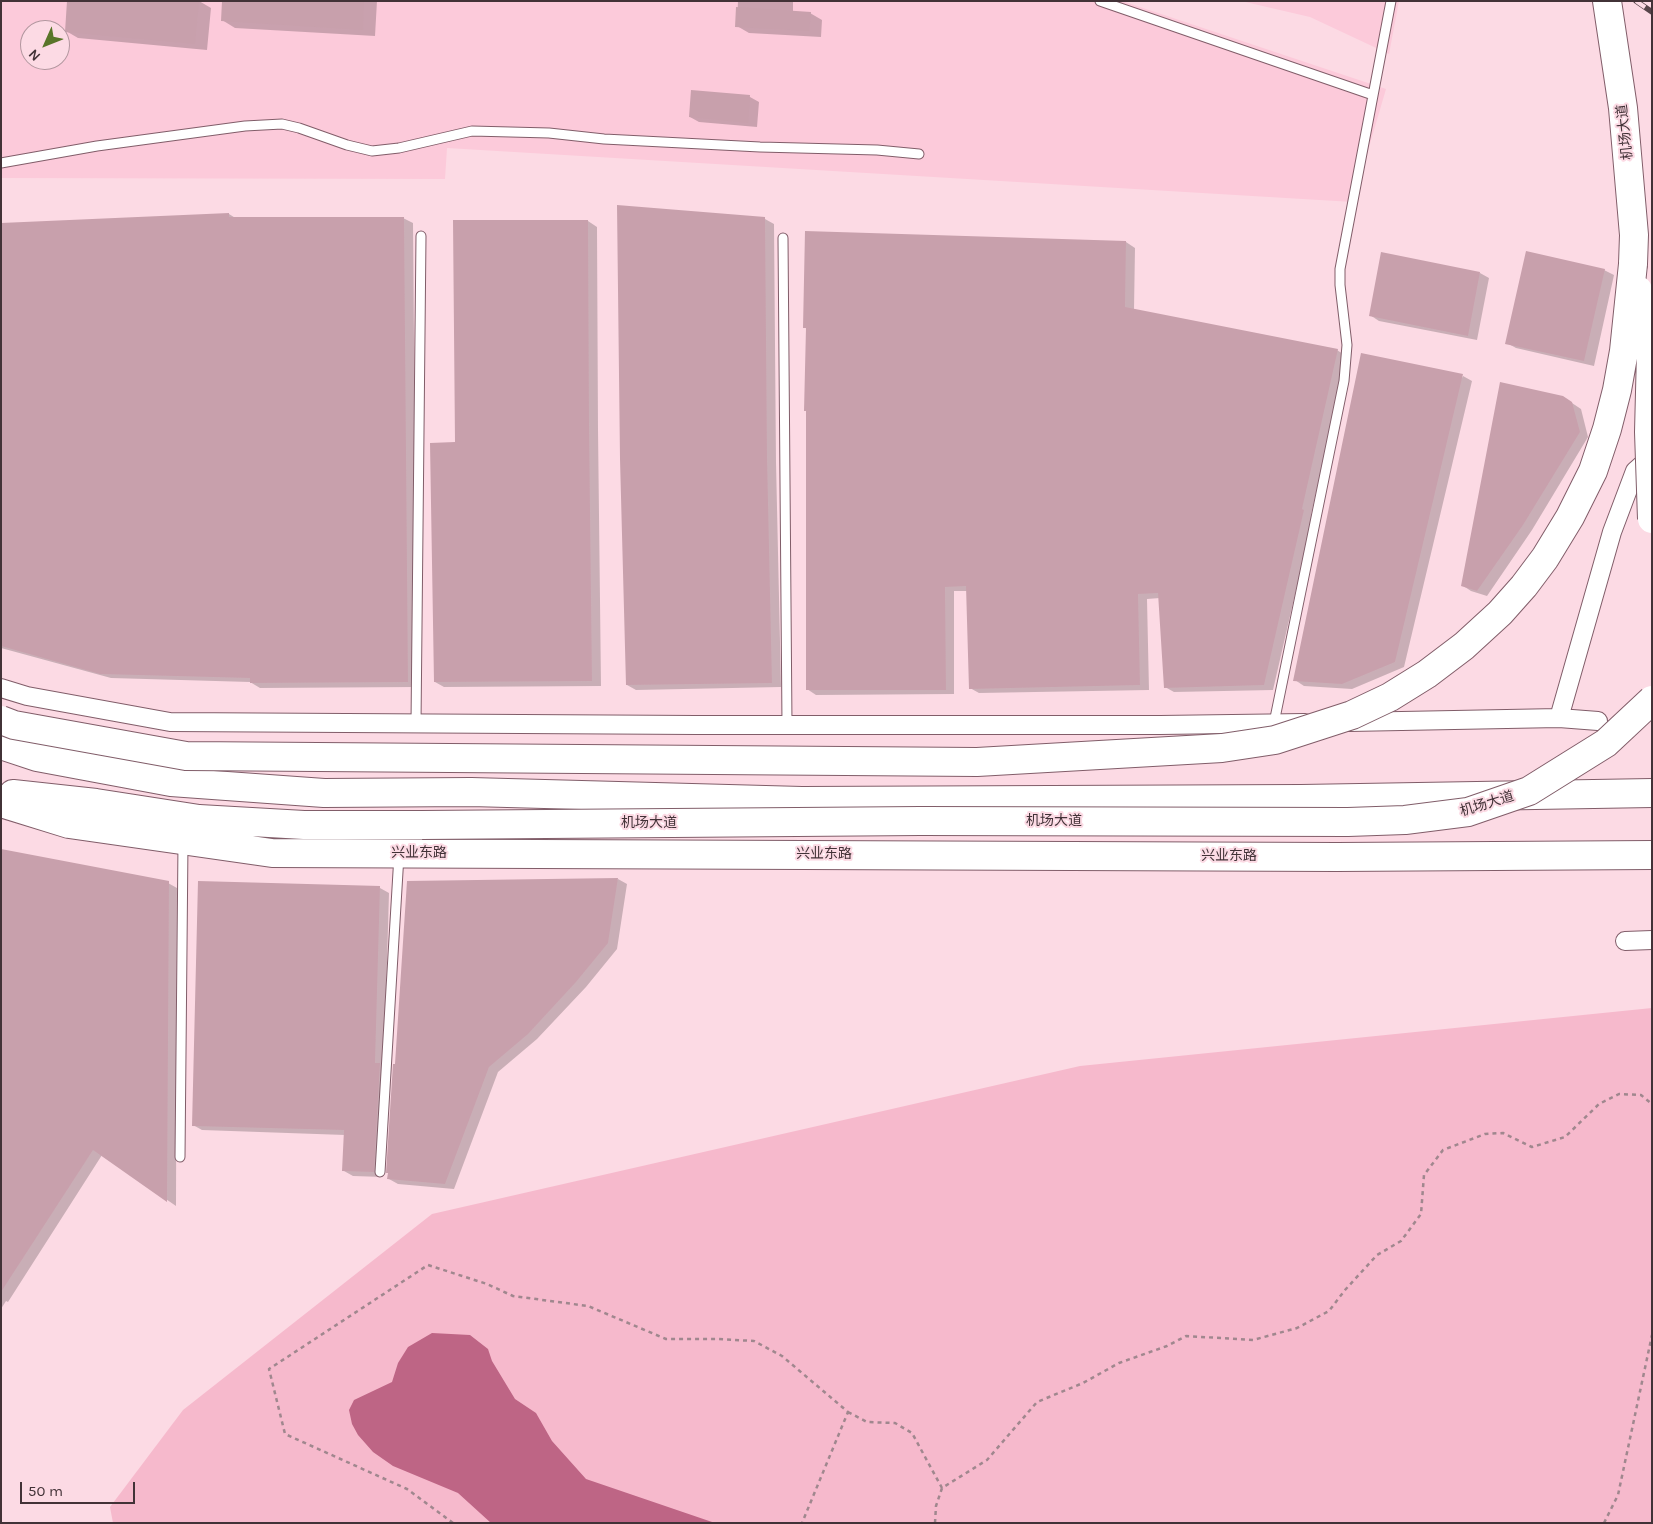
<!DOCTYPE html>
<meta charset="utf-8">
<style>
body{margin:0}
#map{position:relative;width:1653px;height:1524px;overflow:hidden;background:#fcdae4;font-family:Karla,sans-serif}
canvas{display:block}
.frame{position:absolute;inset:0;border:2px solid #423237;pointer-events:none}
.north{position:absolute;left:20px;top:20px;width:50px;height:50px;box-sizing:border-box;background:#fcdae4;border:1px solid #b2979f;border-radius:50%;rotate:226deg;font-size:14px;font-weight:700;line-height:20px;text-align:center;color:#423237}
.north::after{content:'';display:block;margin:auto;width:18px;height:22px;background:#597529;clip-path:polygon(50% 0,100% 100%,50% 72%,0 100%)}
.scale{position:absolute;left:20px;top:1482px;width:115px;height:22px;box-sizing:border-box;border:2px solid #423237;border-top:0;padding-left:6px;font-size:15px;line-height:18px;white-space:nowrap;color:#423237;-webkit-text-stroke:4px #fcdae4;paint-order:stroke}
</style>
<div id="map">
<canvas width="1653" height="1524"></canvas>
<div class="frame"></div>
<div class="north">N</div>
<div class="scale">50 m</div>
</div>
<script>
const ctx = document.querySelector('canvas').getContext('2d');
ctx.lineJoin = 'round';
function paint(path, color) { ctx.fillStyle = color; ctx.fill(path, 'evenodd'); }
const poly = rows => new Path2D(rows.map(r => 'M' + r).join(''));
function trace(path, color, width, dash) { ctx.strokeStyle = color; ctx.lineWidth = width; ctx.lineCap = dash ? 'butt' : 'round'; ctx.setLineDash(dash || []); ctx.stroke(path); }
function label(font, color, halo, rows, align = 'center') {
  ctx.font = font + ' Karla,"Noto Sans SC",sans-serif'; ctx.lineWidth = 4; ctx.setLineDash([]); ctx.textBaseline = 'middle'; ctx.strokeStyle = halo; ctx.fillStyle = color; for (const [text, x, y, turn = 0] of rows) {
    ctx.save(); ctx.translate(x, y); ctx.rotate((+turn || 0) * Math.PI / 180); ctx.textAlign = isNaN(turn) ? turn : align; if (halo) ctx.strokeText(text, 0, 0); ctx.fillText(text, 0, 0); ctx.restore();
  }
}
const built = poly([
 [1,1,1122,1,1386,89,1353,202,447,148,445,179,1,178],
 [30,30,60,30,60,60,30,60],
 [1241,1,1399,1,1389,54,1310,17]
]);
const green = poly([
 [1652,1008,1652,1523,113,1523,110,1507,183,1410,432,1214,1080,1066]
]);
const water = poly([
 [432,1333,470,1335,488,1349,492,1361,515,1399,536,1413,552,1441,586,1479,715,1523,491,1523,458,1493,393,1466,373,1452,358,1435,352,1424,349,1410,354,1400,392,1382,398,1363,408,1347]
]);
const shadow = poly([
 [199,1,211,8,207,50,78,38,66,31],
 [223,1,377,1,375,36,235,28,222,20],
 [738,1,793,1,793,12,810,13,822,20,821,37,749,33,737,26],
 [692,91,750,97,759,102,757,127,699,122,690,117],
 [229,214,237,219,403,218,413,223,417,687,260,688,250,682,111,678,1,648,1,224],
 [765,219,774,224,776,462,781,687,636,690,627,685],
 [588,221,597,227,598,429,601,686,444,687,435,682],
 [1126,242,1135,248,1134,310,1337,350,1346,356,1311,515,1313,516,1273,690,1174,692,1165,687,1160,598,1147,599,1149,690,979,693,970,688,967,591,954,591,954,694,816,695,807,689,807,329,804,327],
 [1604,270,1614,275,1594,366,1516,348,1507,343],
 [1480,273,1489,278,1477,340,1379,321,1370,315],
 [1463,376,1472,381,1404,667,1352,689,1304,686,1295,680],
 [1572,403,1581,409,1588,437,1532,530,1487,596,1471,591,1462,585],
 [618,879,627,884,617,949,586,987,537,1039,498,1072,454,1189,398,1184,389,1179],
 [168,883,177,888,176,1206,102,1155,8,1302,6,1301,1,1309,1,1112],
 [380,888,389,893,384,1067,389,1070,383,1177,353,1176,344,1171,345,1135,202,1130,193,1125]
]);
const building = poly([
 [67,1,199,1,195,44,65,32],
 [222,1,364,1,363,30,221,21],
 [736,7,811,12,809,31,735,27],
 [691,90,750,95,748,123,689,117],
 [617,205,765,217,767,456,772,683,626,685,620,459],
 [229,213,229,217,404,217,408,682,250,683,250,678,100,674,1,646,1,223],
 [453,220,588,220,589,423,592,681,434,682,430,443,455,442],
 [805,231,1126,241,1125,307,1338,349,1302,509,1304,510,1264,685,1164,688,1158,593,1138,594,1140,685,969,689,966,586,945,587,946,690,806,690,806,411,804,411,806,328,803,328],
 [1526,251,1605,269,1584,361,1505,344],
 [1381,252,1480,272,1468,336,1369,316],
 [1361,353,1463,374,1395,662,1342,684,1293,681],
 [1500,382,1563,396,1572,402,1580,432,1523,525,1477,591,1461,586],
 [1,849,169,881,167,1202,93,1150,1,1292],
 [618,878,608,943,576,982,528,1034,489,1067,445,1184,387,1179,388,1173,386,1173,393,1064,395,1064,407,881],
 [198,881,380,886,375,1063,380,1063,374,1172,342,1171,344,1130,192,1126]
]);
const path = poly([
 [848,1412,867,1422,895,1423,912,1433,942,1488],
 [453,1523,407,1489,285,1434,269,1369,428,1265,487,1284,513,1296,588,1306,666,1339,718,1339,754,1341,782,1356,848,1412,802,1523],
 [935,1523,936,1506,942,1488,987,1460,1037,1402,1083,1383,1119,1363,1167,1346,1186,1336,1253,1340,1297,1328,1329,1311,1345,1290,1377,1255,1401,1241,1421,1214,1424,1175,1443,1150,1485,1134,1503,1133,1532,1147,1565,1137,1599,1104,1619,1094,1641,1095,1652,1104],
 [1604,1523,1618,1495,1652,1335]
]);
const service = poly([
 [1100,1,1373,95],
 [1,163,97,146,245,126,282,124,299,128,347,145,372,151,399,148,472,131,549,133,604,139,760,147,877,150,919,154],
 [783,238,787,725],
 [416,723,421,236],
 [1274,723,1344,381,1347,345,1340,285,1340,269,1391,1],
 [180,1157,183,843],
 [380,1172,399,855]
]);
const minor = poly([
 [1,688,27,696,170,722,696,725,1160,725,1305,723],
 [1559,718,1612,532,1635,471,1652,456],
 [1349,722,1559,718,1598,721],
 [1625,941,1652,940]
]);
const primary = poly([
 [1607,1,1623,108,1634,235,1633,264],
 [1,745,37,757,171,782,324,793,471,792,802,801,1301,799,1652,793],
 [13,794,96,803,199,819,304,825,422,825],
 [1,803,69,824,272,853,1337,857,1652,855]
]);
const rail = poly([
 [1636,1,1652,12]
]);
const primaryBridge = poly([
 [1638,290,1651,352,1649,432,1652,519],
 [1,720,14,725,186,756,977,762,1222,748,1275,740,1352,715,1390,697,1427,674,1464,646,1500,613,1524,586,1545,558,1570,517,1593,471,1607,429,1617,390,1624,351,1633,264],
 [422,825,921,821,1348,822,1405,820,1468,812,1529,791,1606,743,1652,700]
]);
const streetNames = [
 ["机场大道",1625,132,-96],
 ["机场大道",1487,804,-17],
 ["机场大道",1054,821],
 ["机场大道",649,823],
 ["兴业东路",419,853],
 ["兴业东路",824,854],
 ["兴业东路",1229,856]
];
paint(built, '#fccada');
paint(green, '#f6b9cc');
paint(water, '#be6585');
paint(shadow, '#0003');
paint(building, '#c8a0ac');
trace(service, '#815d69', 11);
trace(minor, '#815d69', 20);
trace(primary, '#815d69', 30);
trace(path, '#a0878e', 2.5, [4, 4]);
trace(service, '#fff', 9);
trace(minor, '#fff', 18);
trace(primary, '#fff', 28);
trace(rail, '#57454a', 5.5);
trace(rail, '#fcdae4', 4, [11]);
trace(primaryBridge, '#815d69', 30, []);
trace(primaryBridge, '#fff', 28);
label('14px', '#423237', '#fcdae4', streetNames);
</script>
